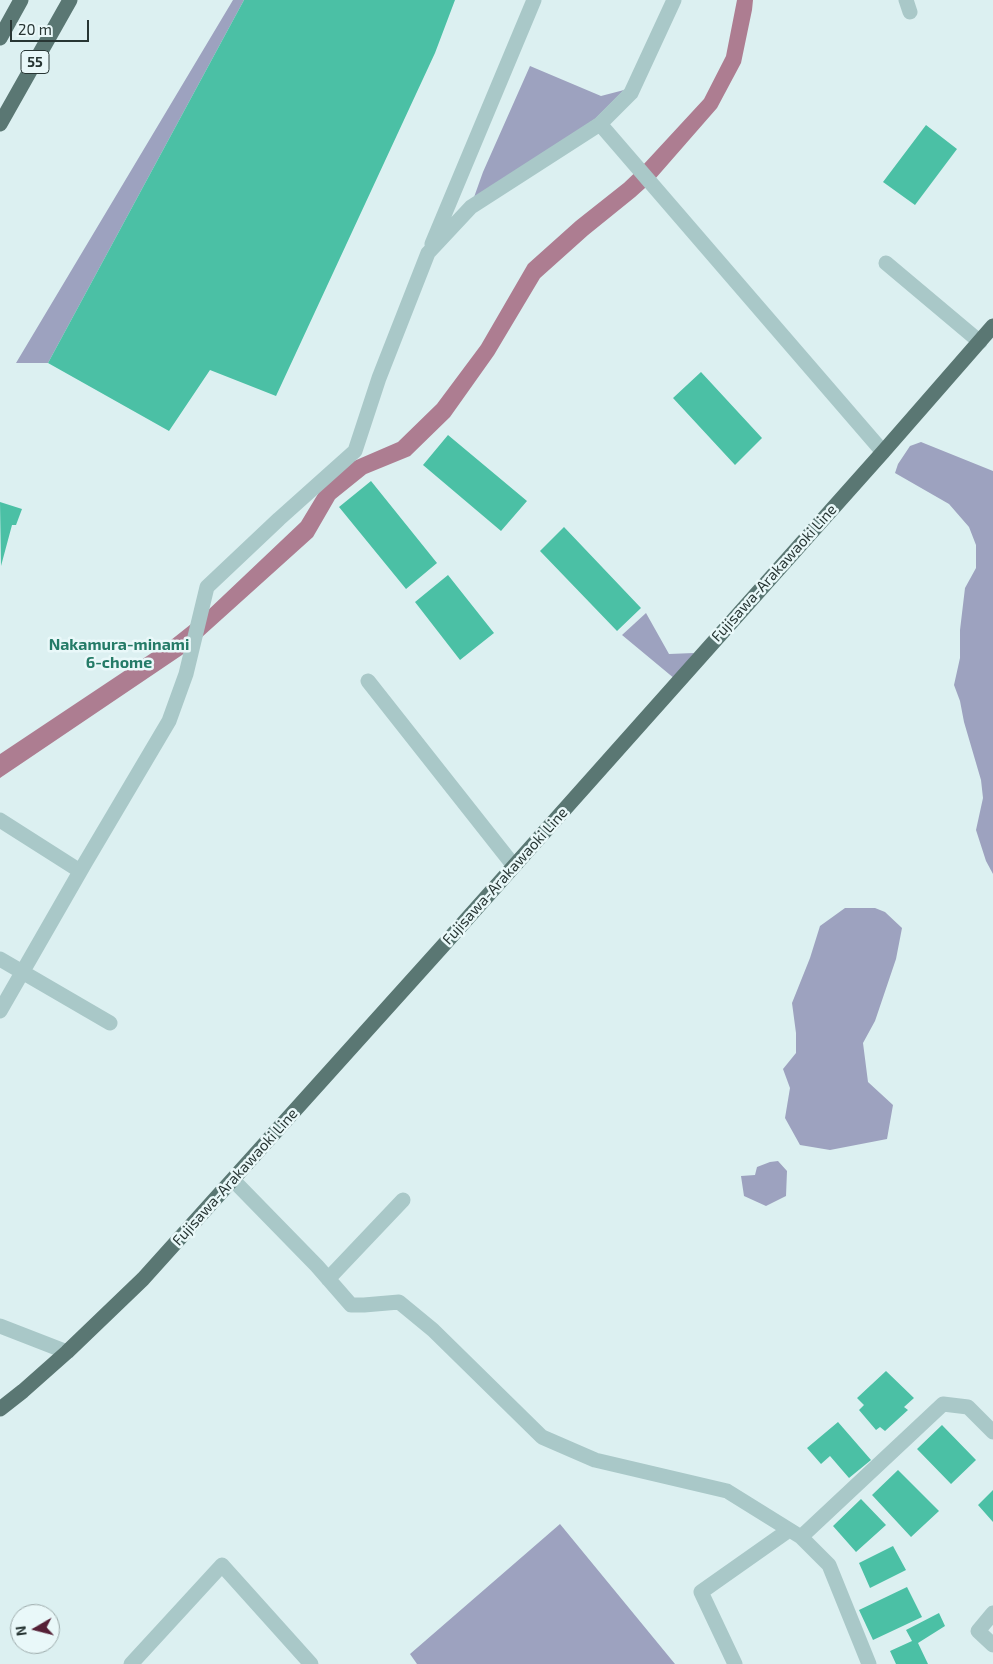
<!DOCTYPE html>
<style>
body{margin:0}
#map{position:relative;width:993px;height:1664px;overflow:hidden;background:#dcf0f1;font-family:"Exo 2",sans-serif}
canvas{display:block}
.north{position:absolute;left:10px;top:1604px;width:50px;height:50px;box-sizing:border-box;background:#e9f8f9;border:1px solid #9caaaa;border-radius:50%;rotate:262deg;font-size:14px;font-weight:700;line-height:20px;text-align:center;color:#283634}
.north::after{content:'';display:block;margin:auto;width:18px;height:22px;background:#552036;clip-path:polygon(50% 0,100% 100%,50% 72%,0 100%)}
.scale{position:absolute;left:10px;top:20px;width:79px;height:22px;box-sizing:border-box;border:2px solid #283634;border-top:0;padding-left:6px;font-size:15px;line-height:18px;white-space:nowrap;color:#283634;-webkit-text-stroke:4px #e9f8f9;paint-order:stroke}
</style>
<div id="map">
<canvas width="993" height="1664"></canvas>
<div class="north">N</div>
<div class="scale">20 m</div>
</div>
<script>
const ctx = document.querySelector('canvas').getContext('2d');
ctx.lineJoin = 'round';
function paint(path, color) { ctx.fillStyle = color; ctx.fill(path, 'evenodd'); }
const poly = rows => new Path2D(rows.map(r => 'M' + r).join(''));
function trace(path, color, width, dash) { ctx.strokeStyle = color; ctx.lineWidth = width; ctx.lineCap = dash ? 'butt' : 'round'; ctx.setLineDash(dash || []); ctx.stroke(path); }
function label(font, color, halo, rows, align = 'center') {
  ctx.font = font + ' "Exo 2",sans-serif'; ctx.lineWidth = 5; ctx.setLineDash([]); ctx.textBaseline = 'middle'; ctx.strokeStyle = halo; ctx.fillStyle = color; for (const [text, x, y, turn = 0] of rows) {
    ctx.save(); ctx.translate(x, y); ctx.rotate((+turn || 0) * Math.PI / 180); ctx.textAlign = isNaN(turn) ? turn : align; if (halo) ctx.strokeText(text, 0, 0); ctx.fillText(text, 0, 0); ctx.restore();
  }
}
const green = poly([
 [233,0,244,0,48,363,16,363],
 [530,66,601,96,624,90,595,119,473,200,483,172],
 [921,442,993,471,993,874,986,861,976,830,983,798,981,780,964,722,960,701,954,685,960,658,960,630,965,588,976,568,976,545,969,527,949,504,895,473,898,464,910,446],
 [646,613,669,654,694,653,675,679,622,635],
 [845,908,875,908,885,912,902,928,896,959,875,1021,863,1043,868,1082,893,1105,887,1139,830,1150,800,1145,785,1118,790,1088,783,1069,796,1053,796,1033,792,1003,810,958,820,926],
 [778,1161,787,1171,786,1196,766,1206,744,1196,741,1176,755,1175,757,1167,770,1162],
 [560,1524,675,1664,417,1664,410,1654]
]);
const water = poly([
 [737,0,753,0,752,10,741,63,717,108,655,179,635,197,588,235,540,278,494,355,450,417,410,456,366,474,335,499,313,537,182,655,0,778,0,754,171,640,205,613,301,522,324,484,354,461,398,442,437,404,481,345,528,264,576,221,624,183,643,165,704,99,726,56]
]);
const building = poly([
 [244,0,455,0,435,53,276,396,210,370,169,431,48,363],
 [926,125,957,149,915,205,883,182],
 [701,372,762,438,735,465,673,398],
 [448,435,527,501,501,531,423,465],
 [371,481,437,563,406,589,339,507],
 [0,502,22,509,16,525,12,525,1,566],
 [564,527,641,608,617,631,540,551],
 [448,575,494,633,460,660,415,602],
 [886,1371,914,1398,904,1407,908,1410,885,1431,880,1427,876,1430,859,1410,864,1405,857,1398],
 [838,1422,871,1460,849,1478,830,1456,821,1464,807,1448],
 [942,1425,976,1460,951,1484,917,1449],
 [898,1470,939,1511,911,1537,872,1495],
 [993,1490,993,1522,978,1505],
 [861,1499,886,1525,856,1552,833,1526],
 [893,1546,906,1570,870,1588,859,1563],
 [907,1587,922,1617,873,1640,859,1610],
 [939,1613,945,1626,918,1643,928,1664,896,1664,890,1651,912,1641,906,1630]
]);
const minor = poly([
 [906,0,910,12],
 [600,124,883,452],
 [432,244,534,0],
 [886,263,980,342],
 [368,681,514,866],
 [0,820,80,871],
 [0,959,110,1023],
 [0,1011,85,863,169,721,186,674,207,587,279,519,355,451,379,378,428,253,471,207,600,124,631,93,674,0],
 [233,1180,317,1266,351,1305,364,1305,399,1302,433,1330,542,1437,595,1460,727,1491,801,1537,829,1565,869,1664],
 [328,1279,403,1200],
 [0,1326,67,1352],
 [801,1537,943,1404,968,1407,993,1432],
 [993,1613,978,1631,993,1645],
 [131,1664,222,1565,311,1664],
 [735,1664,701,1592,789,1530]
]);
const major = poly([
 [0,38,21,0],
 [0,124,70,0],
 [0,1409,23,1391,67,1352,143,1279,441,948,883,452,993,326]
]);
const shields = [
 [35,62,28]
];
const shieldNames = [
 ["55",35,62]
];
const streetNames = [
 ["Fujisawa-Arakawaoki Line",774,573,-48],
 ["Fujisawa-Arakawaoki Line",505,876,-48],
 ["Fujisawa-Arakawaoki Line",235,1177,-48]
];
const neighbourhoodNames = [
 ["Nakamura-minami",119,645],
 ["6-chome",119,663]
];
paint(green, '#9da2bf');
paint(water, '#ad7d91');
paint(building, '#4bc0a5');
trace(minor, '#a9c8c8', 15);
trace(major, '#5a7773', 15);
for (const [x, y, w] of shields) { const box = new Path2D(); box.roundRect(x - w / 2, y - 11.5, w, 23, 4); ctx.fillStyle = '#e9f8f9'; ctx.fill(box); trace(box, '#283634', 1); }
label('bold 14px', '#283634', null, shieldNames);
label('15px', '#283634', '#e9f8f9', streetNames);
label('bold 16px', '#247b67', '#e9f8f9', neighbourhoodNames);
</script>
